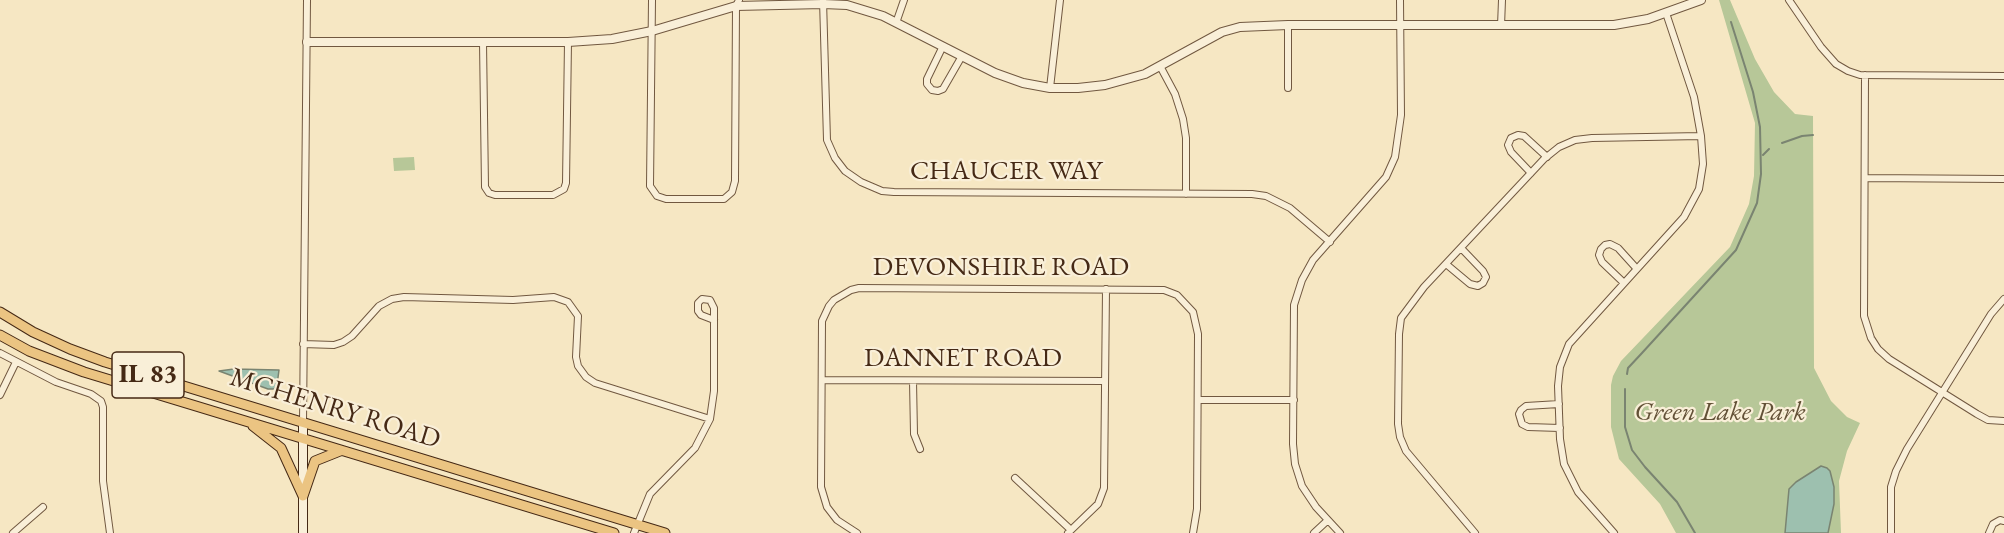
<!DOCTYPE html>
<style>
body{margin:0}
canvas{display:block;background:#f6e7c3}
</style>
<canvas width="2004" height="533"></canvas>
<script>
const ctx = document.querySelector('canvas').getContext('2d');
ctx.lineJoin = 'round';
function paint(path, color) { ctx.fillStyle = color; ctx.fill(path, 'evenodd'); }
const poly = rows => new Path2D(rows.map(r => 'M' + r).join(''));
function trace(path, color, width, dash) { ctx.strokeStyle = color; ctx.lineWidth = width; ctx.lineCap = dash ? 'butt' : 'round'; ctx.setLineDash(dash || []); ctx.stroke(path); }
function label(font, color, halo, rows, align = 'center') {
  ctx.font = font + ' "EB Garamond",serif'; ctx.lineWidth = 4.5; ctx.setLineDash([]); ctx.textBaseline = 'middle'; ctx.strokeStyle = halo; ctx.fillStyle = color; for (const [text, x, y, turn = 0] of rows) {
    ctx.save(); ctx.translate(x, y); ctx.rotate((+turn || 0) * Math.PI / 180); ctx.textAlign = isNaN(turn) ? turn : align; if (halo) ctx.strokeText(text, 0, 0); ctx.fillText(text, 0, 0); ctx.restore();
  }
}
const green = poly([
 [1719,0,1730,0,1755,59,1774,92,1795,114,1813,116,1814,368,1831,401,1847,417,1860,423,1847,451,1839,481,1841,533,1676,533,1660,504,1619,459,1611,427,1611,385,1613,376,1621,361,1730,247,1749,204,1754,176,1755,123],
 [414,157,415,170,394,171,393,158]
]);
const water = poly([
 [234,369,279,370,277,385,274,389,268,389,219,371,234,369],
 [1821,466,1827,468,1830,471,1834,487,1834,504,1828,533,1785,533,1789,489,1796,482,1821,466]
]);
const stream = poly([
 [1782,143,1802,136,1813,135],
 [1763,155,1769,149],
 [1627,374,1628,368,1642,353,1736,250,1757,203,1761,174,1760,127,1753,92,1731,22],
 [1625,389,1625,427,1632,450,1645,467,1677,502,1695,533]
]);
const minor = poly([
 [652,0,650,186,657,196,666,199,724,199,732,192,735,181,736,6,739,0],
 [823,0,827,140,835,158,845,171,861,182,882,191,894,192,1252,194,1266,196,1290,208,1330,242],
 [1789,0,1821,47,1836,64,1848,71,1860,75,2004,76],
 [896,23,904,0],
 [1501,26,1502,0],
 [483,42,485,187,489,193,495,195,553,195,564,189,566,183,568,42],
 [943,46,927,79,927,84,932,90,938,91,943,89,962,56],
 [1160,66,1175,94,1183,119,1186,138,1186,194],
 [1865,75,1864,316,1871,338,1878,349,1889,359,1977,414,1988,420,2004,421],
 [1050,88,1060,0],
 [1288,88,1288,25],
 [1531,173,1511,152,1508,145,1511,138,1518,135,1524,136,1547,157],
 [1865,178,2004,179],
 [1446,264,1470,284,1478,286,1483,283,1486,277,1483,271,1461,248],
 [1624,283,1602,262,1599,255,1601,249,1605,245,1610,244,1618,248,1637,269],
 [303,344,334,345,343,342,352,336,379,306,392,299,404,297,513,300,554,297,568,302,578,316,576,357,578,366,586,377,595,383,710,419],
 [0,353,56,382,91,394,101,401,103,407,103,481,110,533],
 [822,380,1105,381],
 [913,381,914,434,920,449],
 [0,395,16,362],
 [1198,400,1294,400],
 [1559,404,1526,406,1521,410,1519,414,1522,424,1528,427,1560,428],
 [303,423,307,0],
 [1015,478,1071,530],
 [13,533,43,507],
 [634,533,650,494,695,448,710,419,714,391,714,308,710,300,702,299,698,303,698,311,701,315,714,320],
 [857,533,837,520,827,507,821,487,822,321,829,306,834,300,851,290,859,288,1164,290,1177,295,1193,312,1198,334,1197,509,1193,533],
 [1068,533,1098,504,1104,488,1106,289],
 [1314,533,1328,520],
 [1340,533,1316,507,1302,486,1295,464,1293,444,1294,305,1302,280,1313,260,1386,177,1395,157,1401,115,1400,0],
 [1475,533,1406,451,1400,437,1398,424,1399,334,1401,318,1424,287,1544,159,1559,147,1575,140,1592,138,1701,136],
 [1614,533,1578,492,1564,464,1560,439,1558,386,1560,367,1569,344,1684,217,1699,189,1703,164,1701,136,1694,97,1666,13],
 [1891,533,1891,487,1896,471,1907,449,1991,314,2004,299],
 [1989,533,1993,524,2000,520,2004,521]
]);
const tertiary = poly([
 [307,42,568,42,612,39,652,31,736,6,823,4,847,5,883,16,995,73,1023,83,1050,88,1078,88,1105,85,1145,74,1222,32,1240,27,1288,25,1614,25,1648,19,1701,0]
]);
const secondary = poly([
 [303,423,303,533]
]);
const primary = poly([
 [0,312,33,332,70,349,105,362,665,533],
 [0,335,29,351,84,372,614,533],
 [253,426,281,448,303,496],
 [303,496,315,461,340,451]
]);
const shields = [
 [148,375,72]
];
const shieldNames = [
 ["IL 83",148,375]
];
const streetNames = [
 ["CHAUCER WAY",1006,172],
 ["DEVONSHIRE ROAD",1001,268],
 ["DANNET ROAD",963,359],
 ["MCHENRY ROAD",335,409,17]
];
const parkNames = [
 ["Green Lake Park",1720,413]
];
paint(green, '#b7c798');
paint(water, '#9dc0af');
trace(water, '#7a8471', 1.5);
trace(stream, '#7a8471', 2);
trace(minor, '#715840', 8);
trace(tertiary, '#715840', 10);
trace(secondary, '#452915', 10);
trace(primary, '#452915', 11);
trace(minor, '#f9efd8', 6);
trace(tertiary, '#f9efd8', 8);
trace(secondary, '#f9efd8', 8);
trace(primary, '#ebc482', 9);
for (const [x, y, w] of shields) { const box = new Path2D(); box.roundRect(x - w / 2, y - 23, w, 46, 4.5); ctx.fillStyle = '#f9efd8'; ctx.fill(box); trace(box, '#452915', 1.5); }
label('bold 26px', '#452915', null, shieldNames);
label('27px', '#452915', '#f9efd8', streetNames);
label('italic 27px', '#625036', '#f9efd8', parkNames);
</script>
